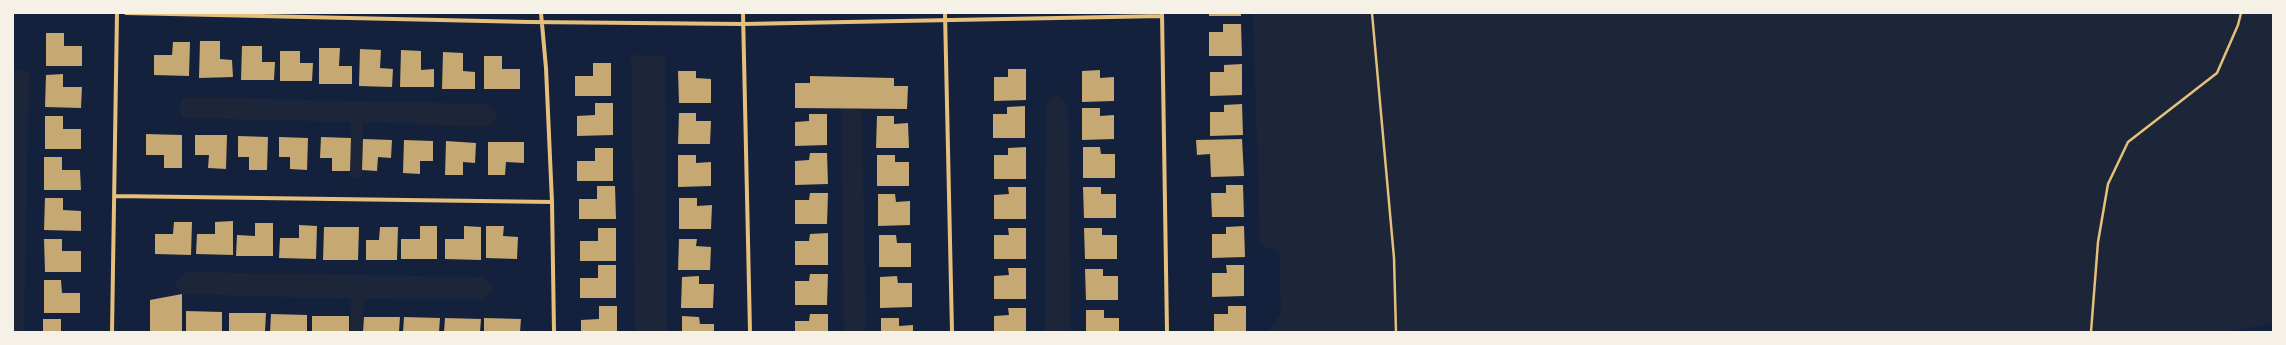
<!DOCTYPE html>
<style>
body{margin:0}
#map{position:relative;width:2286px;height:345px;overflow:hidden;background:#14213d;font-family:"Asap Condensed",sans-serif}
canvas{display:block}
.frame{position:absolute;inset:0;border:14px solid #f6f1e7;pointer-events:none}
</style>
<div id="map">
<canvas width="2286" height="345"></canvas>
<div class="frame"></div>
</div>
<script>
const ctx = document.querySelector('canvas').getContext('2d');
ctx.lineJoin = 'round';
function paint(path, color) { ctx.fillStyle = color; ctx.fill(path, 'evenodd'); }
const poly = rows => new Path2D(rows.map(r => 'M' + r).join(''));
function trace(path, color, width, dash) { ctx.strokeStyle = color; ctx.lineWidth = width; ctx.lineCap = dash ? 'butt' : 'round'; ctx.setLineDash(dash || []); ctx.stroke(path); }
const green = poly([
 [1253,13,2273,13,2273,323,2229,332,1267,332,1281,314,1279,253,1260,245],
 [631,55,665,56,667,332,635,332],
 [13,69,29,72,24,332,13,332],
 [1056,92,1068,107,1071,332,1045,332,1046,107],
 [183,97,487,104,498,115,488,127,363,122,362,178,350,178,351,122,183,118,179,107],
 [841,108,853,108,862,113,866,332,844,332],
 [186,272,484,277,493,289,484,300,364,299,362,332,351,332,351,299,182,294,174,284]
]);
const building = poly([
 [1209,13,1241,13,1241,16,1209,16],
 [1223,24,1241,24,1242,56,1209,56,1209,32,1223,32],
 [46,33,64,33,64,46,82,46,82,66,46,66],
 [200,41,220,41,220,59,232,60,233,77,199,78],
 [173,42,190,42,189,76,154,75,154,55,172,55],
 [242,46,262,46,262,62,275,62,274,80,241,80],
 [319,48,340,48,339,66,352,66,352,84,319,84],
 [360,49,381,50,380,68,393,69,392,87,359,86],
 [401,50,421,51,421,70,434,69,434,87,400,87],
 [280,51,300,51,300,63,313,63,312,81,280,81],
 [443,52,463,53,463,71,475,72,475,89,442,89],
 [484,56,502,56,502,69,520,69,520,89,484,89],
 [593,63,611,63,611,96,575,96,575,76,593,76],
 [1242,64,1242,95,1210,96,1210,72,1224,72,1224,65],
 [1008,69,1026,69,1026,100,994,101,994,77,1008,77],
 [1100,70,1100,78,1114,77,1114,101,1082,102,1082,71],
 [678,71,696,71,696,78,711,79,711,103,679,103],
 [63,74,63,87,82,87,81,108,45,107,46,75],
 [810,76,894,78,894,86,908,86,907,109,795,108,795,83,810,83],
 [595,103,613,103,613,135,577,136,577,116,595,115],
 [1242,104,1243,135,1210,136,1210,112,1224,112,1224,105],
 [1025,106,1025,138,993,138,993,114,1007,114,1007,107],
 [1082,108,1100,108,1100,116,1114,115,1114,139,1082,140],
 [679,113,696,113,696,121,711,121,710,144,678,144],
 [809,114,827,114,827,145,795,146,795,122,809,121],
 [45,116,63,116,63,129,81,129,81,149,45,149],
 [877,116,894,116,894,124,908,123,909,148,876,148],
 [146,134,182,135,182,168,164,168,164,155,146,155],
 [195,135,227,135,226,169,208,168,209,155,195,155],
 [238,136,268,137,267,170,249,170,249,157,238,157],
 [279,137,308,138,307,170,290,169,290,157,279,157],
 [321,137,351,138,350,171,332,171,332,158,320,158],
 [363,139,392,140,391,158,378,157,377,171,362,170],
 [1242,139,1244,176,1211,177,1210,154,1197,155,1196,140],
 [404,140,433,141,433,161,420,161,420,174,403,173],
 [446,141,476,143,475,163,463,162,463,175,445,175],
 [488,142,524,142,524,163,506,162,505,175,488,175],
 [1026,147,1026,179,994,179,994,155,1008,155,1008,148],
 [1083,147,1100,147,1101,154,1115,154,1115,178,1083,178],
 [595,148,613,148,613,181,577,181,577,161,595,161],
 [810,153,827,153,828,184,795,185,795,161,809,160],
 [678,155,696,155,696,163,711,162,711,186,678,187],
 [877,155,895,155,895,162,909,162,909,186,877,186],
 [44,157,62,157,62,170,80,170,81,190,44,190],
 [1226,185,1243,185,1244,217,1212,217,1211,193,1226,193],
 [597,186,615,186,616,219,579,219,579,199,597,199],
 [1008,187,1026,187,1026,219,994,219,994,195,1009,194],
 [1083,187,1101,187,1101,194,1116,194,1116,218,1084,218],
 [810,193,828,193,827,224,795,224,795,200,809,200],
 [878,194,895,194,896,202,910,201,910,225,878,226],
 [45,198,63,198,63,210,81,211,81,231,44,230],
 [679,198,697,198,697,206,712,205,711,229,679,229],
 [233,221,233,255,196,254,197,234,215,234,215,222],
 [174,222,192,222,191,255,155,254,155,234,173,234],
 [255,223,273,223,273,256,236,256,237,235,255,236],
 [299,225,317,226,316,259,279,258,280,238,299,238],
 [420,226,437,226,437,259,401,259,401,239,420,239],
 [464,226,481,227,481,260,445,259,445,239,464,239],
 [486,226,504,226,503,236,518,237,517,259,486,258],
 [1244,226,1245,257,1212,258,1212,234,1226,234,1226,227],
 [324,227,359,227,358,260,323,260],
 [380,227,398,227,397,260,366,260,366,240,379,240],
 [598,228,616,228,616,261,580,261,580,241,598,241],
 [1008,228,1026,228,1026,259,994,259,994,235,1009,235],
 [1084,228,1102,228,1102,235,1117,235,1117,259,1085,259],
 [828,233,828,265,795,265,795,241,809,241,810,234],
 [879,235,896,235,897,243,911,243,911,267,879,267],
 [44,239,62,239,62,251,81,251,81,272,45,272],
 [679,239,697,239,696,246,711,247,710,270,678,270],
 [598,265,616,265,616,298,580,298,580,278,598,278],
 [1226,265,1244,265,1244,296,1212,297,1212,273,1227,273],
 [1008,268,1026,268,1026,299,994,299,994,276,1009,275],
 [1085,269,1103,269,1103,276,1118,276,1118,300,1086,300],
 [810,274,828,274,827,305,795,305,795,281,809,281],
 [699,276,699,284,714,284,713,308,681,308,682,277],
 [897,276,898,283,912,283,912,307,880,308,880,277],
 [44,280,61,280,62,293,80,293,80,313,44,313],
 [182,294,182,332,150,332,150,300],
 [599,306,617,306,617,332,581,332,581,320,599,319],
 [1228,306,1246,306,1246,332,1214,332,1214,314,1228,314],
 [1008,308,1026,308,1026,332,994,332,994,316,1009,315],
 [1086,310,1104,310,1104,318,1119,318,1119,332,1086,332],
 [186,311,222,312,222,332,186,332],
 [229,313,266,313,265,332,229,332],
 [271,314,307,315,307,332,270,332],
 [810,314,828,314,828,332,795,332,795,321,809,321],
 [312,316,349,316,349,332,312,332],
 [682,316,699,317,700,324,714,324,714,332,682,332],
 [364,317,400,317,399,332,363,332],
 [404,317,440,318,439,332,403,332],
 [445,318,481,319,480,332,444,332],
 [484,318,521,319,520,332,484,332],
 [881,318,899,318,899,326,913,325,913,332,881,332],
 [43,319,61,319,61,332,43,332]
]);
const path = poly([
 [1372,13,1394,258,1396,332],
 [2091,332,2098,242,2108,184,2128,142,2217,73,2238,25,2241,13]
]);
const minor = poly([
 [126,13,529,22,743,24,1162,16],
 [541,13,546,68,552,202,554,332],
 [743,13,750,332],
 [945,13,952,332],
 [1162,13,1167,332],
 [114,196,552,202],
 [112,332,117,13]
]);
paint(green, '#1d2539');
paint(building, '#c6a872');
trace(path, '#e5c07b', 2.5);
trace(minor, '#e5c07b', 4);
</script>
